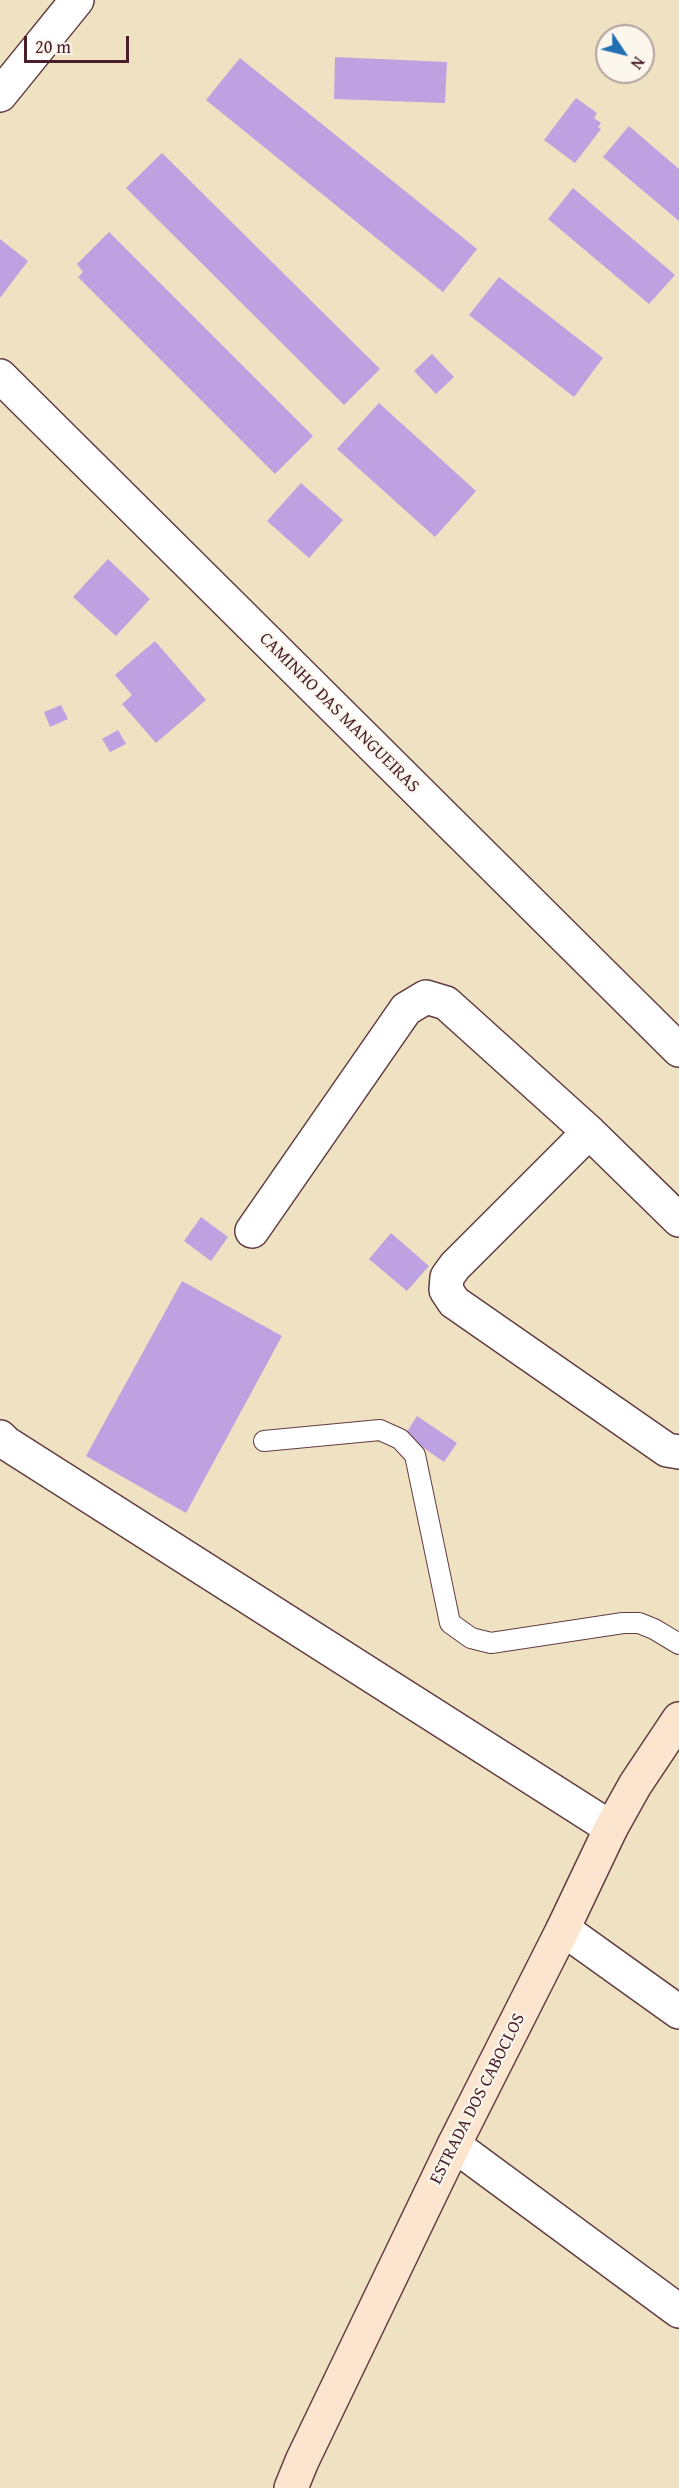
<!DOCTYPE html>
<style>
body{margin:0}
#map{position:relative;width:679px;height:2488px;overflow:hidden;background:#eee2c3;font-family:"Gentium Book Plus",serif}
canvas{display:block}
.north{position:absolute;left:595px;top:24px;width:60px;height:60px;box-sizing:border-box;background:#fbf7ec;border:2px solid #b4a19f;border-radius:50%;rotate:125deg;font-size:16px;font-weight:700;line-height:24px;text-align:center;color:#4a1f2b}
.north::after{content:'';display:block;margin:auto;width:21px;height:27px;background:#1f6fb2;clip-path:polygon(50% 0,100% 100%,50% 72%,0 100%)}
.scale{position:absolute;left:24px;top:36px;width:105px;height:27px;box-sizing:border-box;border:3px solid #4a1f2b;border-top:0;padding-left:8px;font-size:18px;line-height:21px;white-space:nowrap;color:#4a1f2b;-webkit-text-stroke:4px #fbf7ec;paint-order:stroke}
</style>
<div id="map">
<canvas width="679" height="2488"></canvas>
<div class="north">N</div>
<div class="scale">20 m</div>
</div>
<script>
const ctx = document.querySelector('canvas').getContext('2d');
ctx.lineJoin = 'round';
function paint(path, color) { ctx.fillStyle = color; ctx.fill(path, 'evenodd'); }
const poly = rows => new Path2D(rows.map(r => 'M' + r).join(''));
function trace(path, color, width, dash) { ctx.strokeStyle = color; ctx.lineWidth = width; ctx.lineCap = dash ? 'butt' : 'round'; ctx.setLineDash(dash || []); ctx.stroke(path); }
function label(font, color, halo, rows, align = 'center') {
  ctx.font = font + ' "Gentium Book Plus",serif'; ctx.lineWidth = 4.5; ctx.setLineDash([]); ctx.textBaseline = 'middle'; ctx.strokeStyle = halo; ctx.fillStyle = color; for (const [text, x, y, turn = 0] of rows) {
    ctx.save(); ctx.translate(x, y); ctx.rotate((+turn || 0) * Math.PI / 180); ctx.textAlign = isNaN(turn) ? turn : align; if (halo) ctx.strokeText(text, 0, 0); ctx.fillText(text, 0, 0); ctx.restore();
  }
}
const building = poly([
 [335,57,447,62,445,103,334,99],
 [240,58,477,249,443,292,206,100],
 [576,98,597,113,594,118,601,123,598,127,601,129,575,163,544,140],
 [629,126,679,169,679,221,603,157],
 [162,153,380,369,344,405,126,188],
 [573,188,675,275,649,304,548,219],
 [109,232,313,436,275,474,78,277,83,272,77,264],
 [0,239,28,261,0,298],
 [499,277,603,358,574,397,469,315],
 [432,354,454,377,436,394,414,371],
 [379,403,476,491,435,537,337,449],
 [301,483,343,520,309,558,267,521],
 [108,559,150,599,116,636,73,597],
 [155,641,206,700,156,743,122,704,132,695,115,675],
 [61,705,68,719,50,727,44,712],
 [118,730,126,744,110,752,102,739],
 [201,1217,228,1237,211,1261,184,1241],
 [391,1233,429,1266,407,1291,369,1259],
 [182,1281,282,1336,186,1513,86,1456],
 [417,1416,457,1443,444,1462,405,1435]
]);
const lane = poly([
 [264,1441,380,1430,400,1439,415,1455,450,1623,471,1638,491,1643,623,1623,639,1623,654,1629,679,1644]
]);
const street = poly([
 [0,95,77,0],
 [0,376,679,1050],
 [589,1132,455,1266,447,1277,446,1290,454,1302,667,1450,679,1452],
 [252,1231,406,1009,426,997,446,1003,589,1132,679,1220],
 [0,1437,6,1443,611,1828],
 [563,1929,679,2012],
 [454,2145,679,2311]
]);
const secondary = poly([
 [291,2488,302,2461,454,2145,563,1929,611,1828,635,1785,679,1719]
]);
const streetNames = [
 ["CAMINHO DAS MANGUEIRAS",339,713,45],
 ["ESTRADA DOS CABOCLOS",478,2099,-63]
];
paint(building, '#bea1e0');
trace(lane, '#633c42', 22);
trace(street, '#633c42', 36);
trace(secondary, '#633c42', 36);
trace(lane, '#fff', 20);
trace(street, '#fff', 33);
trace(secondary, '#fbe5cf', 33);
label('18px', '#4a1f2b', '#fbf7ec', streetNames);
</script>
